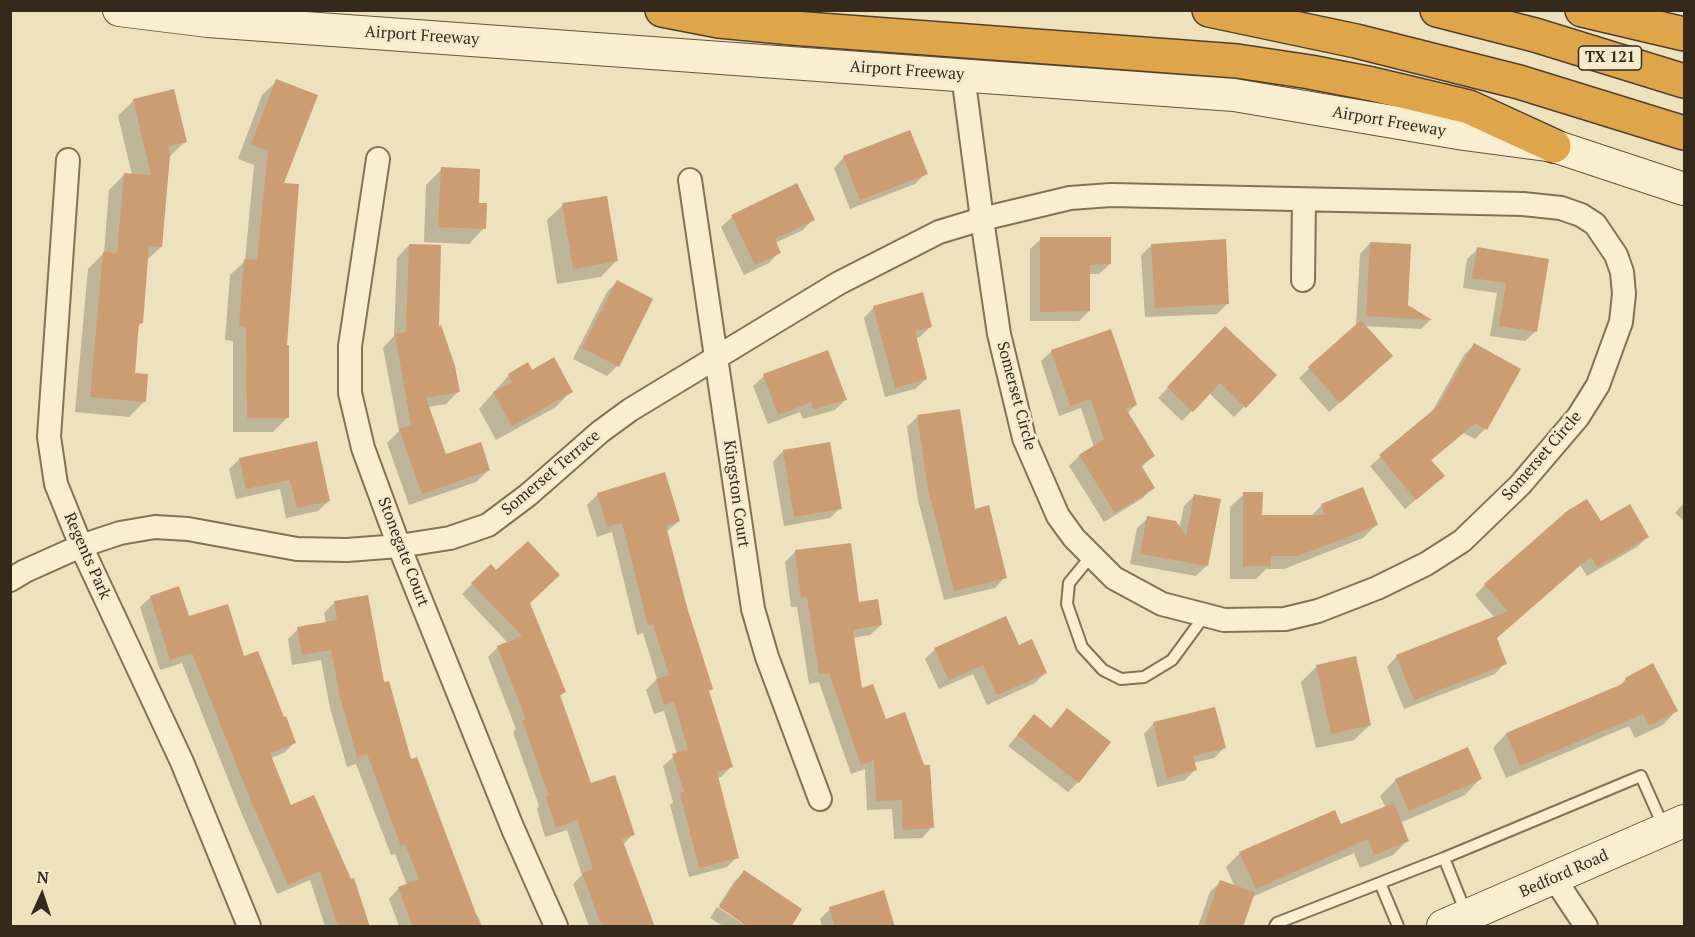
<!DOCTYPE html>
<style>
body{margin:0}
#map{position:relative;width:1695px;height:937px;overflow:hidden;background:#eee1bd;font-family:"PT Serif",serif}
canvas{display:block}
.frame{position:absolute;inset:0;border:12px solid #34291b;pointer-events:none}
.north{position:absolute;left:12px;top:865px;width:60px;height:60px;-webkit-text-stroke:4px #f5ebcc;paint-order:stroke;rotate:3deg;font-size:16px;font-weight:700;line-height:24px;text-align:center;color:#34291b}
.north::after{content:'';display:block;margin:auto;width:21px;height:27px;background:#34291b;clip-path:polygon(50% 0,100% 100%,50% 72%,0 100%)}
</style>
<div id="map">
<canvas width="1695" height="937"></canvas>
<div class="frame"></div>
<div class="north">N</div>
</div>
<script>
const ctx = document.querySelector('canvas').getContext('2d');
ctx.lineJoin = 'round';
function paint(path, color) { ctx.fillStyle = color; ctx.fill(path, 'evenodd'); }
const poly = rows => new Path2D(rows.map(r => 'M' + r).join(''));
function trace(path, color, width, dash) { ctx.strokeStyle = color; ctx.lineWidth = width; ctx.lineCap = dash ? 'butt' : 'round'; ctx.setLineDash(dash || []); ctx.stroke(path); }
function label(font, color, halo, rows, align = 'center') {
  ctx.font = font + ' "PT Serif",serif'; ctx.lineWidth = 6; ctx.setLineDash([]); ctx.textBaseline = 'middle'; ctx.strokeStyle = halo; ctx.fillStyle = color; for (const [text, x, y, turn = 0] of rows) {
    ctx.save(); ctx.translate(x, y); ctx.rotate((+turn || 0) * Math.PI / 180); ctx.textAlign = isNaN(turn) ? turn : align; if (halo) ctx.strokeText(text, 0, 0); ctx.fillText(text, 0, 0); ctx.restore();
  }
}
const shadow = poly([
 [277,81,282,184,288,417,273,432,233,432,233,341,225,340,230,275,245,261,254,165,238,159,262,95],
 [134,100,185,142,169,157,161,247,146,261,142,323,137,327,133,374,145,401,129,417,75,412,88,269,104,253,109,190,125,174,132,175,118,116],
 [844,157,926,173,915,184,850,209,834,168],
 [442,169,477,204,484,228,469,244,424,242,426,185],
 [797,185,813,219,803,230,775,243,779,252,769,263,744,275,721,227,732,217],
 [563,205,616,261,601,277,557,284,547,220],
 [1041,239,1110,264,1099,274,1089,274,1089,311,1079,321,1030,321,1030,249],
 [1370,243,1406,306,1430,320,1421,329,1364,326,1381,366,1329,412,1299,378,1356,326,1360,254],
 [409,245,458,392,446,404,428,407,445,456,489,470,476,482,409,505,387,443,399,431,383,348,394,336,397,258],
 [1152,245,1228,303,1217,314,1145,317,1141,255],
 [1478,249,1547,260,1536,331,1525,341,1490,336,1497,293,1463,288,1467,259],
 [617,282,617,366,607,376,573,359,607,292],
 [874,307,931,326,920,337,915,338,926,379,915,389,885,397,864,318],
 [1225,328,1275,375,1234,417,1209,393,1182,421,1158,398],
 [1474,345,1485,429,1475,439,1464,433,1430,461,1443,476,1405,509,1370,466,1430,415,1464,355],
 [1052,351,1135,405,1127,414,1153,456,1141,468,1153,487,1143,498,1104,522,1069,466,1079,456,1094,447,1081,408,1059,416,1041,361],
 [531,372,571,391,556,407,496,440,479,409,509,375],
 [764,376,845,400,835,410,803,419,800,412,768,424,753,386],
 [917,417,974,510,1005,577,995,588,944,600,918,500,907,427],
 [316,443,329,501,318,511,286,518,280,489,236,499,229,469,240,459],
 [783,451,840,508,830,518,784,526,773,462],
 [664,474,679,521,666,532,685,607,711,689,708,692,731,767,721,777,717,778,737,857,727,867,689,877,670,805,673,802,663,766,677,754,664,711,654,714,646,690,657,679,643,633,637,635,612,532,597,537,587,505,597,495],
 [1244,494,1261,517,1310,517,1322,505,1377,524,1363,538,1284,569,1266,569,1256,579,1230,579,1230,507],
 [1194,496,1206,566,1196,576,1130,564,1137,528,1148,518,1179,529,1184,506],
 [1684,503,1684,521,1675,513],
 [1600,523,1648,536,1637,547,1587,576,1580,565,1495,639,1505,663,1495,674,1404,709,1387,667,1397,656,1495,618,1475,595,1485,585],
 [796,551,881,625,870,635,852,638,861,690,885,721,932,827,922,838,894,839,892,809,867,810,865,769,851,774,819,682,809,684,797,607,791,607,785,562],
 [472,584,529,603,564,692,559,697,590,784,633,834,623,845,653,926,589,926,573,884,582,875,567,830,545,837,537,809,539,806,513,732,516,729,488,657,498,647,508,643,462,594],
 [151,597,188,618,244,658,294,743,284,753,271,758,290,807,369,926,325,926,310,880,277,894,241,812,182,663,160,670,140,607],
 [335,602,383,684,410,761,476,917,478,916,482,926,399,926,389,899,399,888,407,885,395,854,391,855,356,764,347,767,330,708,321,660,292,665,288,639,298,629,326,623,324,613],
 [1018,647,1046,672,1035,683,987,705,973,674,939,689,925,659,935,649],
 [1317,666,1370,725,1354,740,1316,748,1301,682],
 [1626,679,1676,711,1663,725,1635,738,1629,726,1506,778,1493,748,1506,734,1618,687],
 [1067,710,1078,782,1068,792,1008,746,1034,716,1050,729],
 [1154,723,1224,748,1214,758,1193,763,1195,770,1185,780,1157,787,1144,734],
 [1480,779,1465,795,1400,823,1407,841,1393,855,1360,868,1354,853,1252,897,1241,926,1198,926,1210,892,1220,882,1235,887,1226,867,1240,853,1340,826,1386,808,1380,796,1396,780],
 [744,872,751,926,719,905,734,882],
 [717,907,746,926,723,926,710,918],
 [830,909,894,926,822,926,820,919]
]);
const building = poly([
 [276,79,318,95,284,183,299,184,287,345,289,345,289,418,247,418,246,327,239,326,244,259,257,260,268,151,251,144],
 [174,89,187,142,168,146,170,156,162,247,149,246,143,323,139,323,135,373,148,374,146,402,90,397,103,252,117,253,124,173,151,175,133,99],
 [910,130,928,174,860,200,843,156],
 [441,167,480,169,479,203,487,203,486,229,438,227],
 [797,183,815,220,775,239,781,253,755,265,731,215],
 [607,196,618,261,573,269,562,203],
 [1040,237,1111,237,1111,264,1090,265,1090,311,1040,312],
 [1226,239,1229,304,1155,308,1151,244],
 [1370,242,1411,244,1408,305,1432,320,1366,316],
 [409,244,441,245,439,326,441,325,455,366,460,392,426,398,446,454,481,442,490,470,422,494,399,429,411,425,395,334,406,332],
 [1477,247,1549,259,1537,332,1499,326,1506,283,1472,278],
 [617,280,653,299,619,367,582,348],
 [923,292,932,327,915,331,927,379,895,388,873,306],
 [1361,320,1393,356,1340,403,1308,367],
 [1225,326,1277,375,1246,408,1220,383,1193,412,1167,387],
 [1111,329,1137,405,1126,409,1155,456,1141,465,1155,488,1115,513,1079,455,1104,439,1091,399,1070,406,1051,350],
 [1474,343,1521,369,1487,430,1475,423,1431,460,1445,476,1416,500,1379,455,1438,406],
 [828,350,847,400,813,409,811,402,778,415,763,374],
 [554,357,573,392,512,426,493,392,512,382,508,374,528,362,532,370],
 [960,409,975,509,989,505,1007,578,954,591,928,489,917,415],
 [317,441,330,501,297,508,290,480,246,489,239,458],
 [830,442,842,509,794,517,783,450],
 [665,472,680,521,666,526,687,607,713,689,709,691,733,767,717,772,739,858,699,868,680,793,684,792,672,754,688,749,674,702,664,705,656,679,669,675,653,624,648,625,622,523,607,527,597,493],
 [1363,487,1378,525,1298,556,1271,556,1271,566,1243,566,1243,492,1263,492,1262,515,1325,515,1321,504],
 [1194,494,1221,499,1208,566,1140,554,1147,516,1176,521,1186,536],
 [1587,499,1601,521,1630,504,1649,537,1597,567,1591,556,1497,638,1507,664,1414,700,1396,655,1508,611,1484,584,1567,511],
 [528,541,560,575,530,603,566,692,560,695,591,783,615,775,635,835,622,839,655,927,602,927,582,873,593,869,577,820,556,828,546,797,549,796,522,720,526,719,497,646,522,636,471,583,491,564,496,570],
 [851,543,859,602,878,599,882,625,853,630,862,688,873,684,886,719,905,712,924,765,930,765,934,828,903,830,902,800,876,801,874,760,861,765,829,673,819,674,807,597,801,598,795,550],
 [179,586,189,616,228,604,244,656,258,651,284,717,286,716,296,743,270,753,291,805,314,795,351,879,354,878,370,927,338,927,320,871,288,885,251,801,192,653,170,660,150,596],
 [368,595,384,682,389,681,411,759,417,757,481,927,413,927,398,887,419,879,405,844,401,846,367,754,357,757,340,697,331,650,302,655,297,627,337,620,334,601],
 [1006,616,1019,645,1032,639,1047,673,997,695,983,665,949,680,934,648],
 [1356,656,1371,725,1331,734,1316,665],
 [1653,663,1678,711,1649,726,1643,714,1520,766,1506,733,1627,682,1625,678],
 [1215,707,1226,748,1193,756,1197,770,1167,778,1153,722],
 [1067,708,1111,742,1079,783,1017,735,1034,714,1051,728],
 [1468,747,1482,779,1409,811,1395,779],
 [1394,803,1409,841,1374,855,1368,839,1256,889,1239,852,1335,810,1341,824],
 [744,870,802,909,791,927,748,927,719,907],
 [1220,880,1255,892,1243,927,1203,927],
 [884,890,895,927,835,927,829,907]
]);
const lane = poly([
 [1091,556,1069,583,1067,604,1082,647,1103,670,1121,679,1144,677,1172,660,1205,615],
 [1444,858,1466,913],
 [1380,883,1398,926],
 [1275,926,1277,923,1444,858,1641,776,1664,828]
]);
const street = poly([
 [378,159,350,346,350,393,363,448,399,546,513,829,556,926],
 [68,160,49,437,56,484,81,546,182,762,249,926],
 [690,180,753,609,767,657,820,799],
 [1111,195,1523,204,1561,208,1581,215,1595,224,1616,255,1622,272,1624,294,1621,322,1598,385,1578,417,1520,485,1462,541,1426,564,1377,588,1318,611,1285,619,1224,620,1205,615,1162,604,1114,578,1074,538,1058,516,1024,438,999,334,982,219,1070,198,1111,195],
 [1303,280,1304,200],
 [10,580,25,571,81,546,120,533,155,527,188,529,297,549,347,550,399,546,450,538,488,525,528,495,600,432,630,410,839,283,939,232,982,219,963,75],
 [1554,878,1586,926]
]);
const secondary = poly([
 [119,10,208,21,1234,95,1464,134,1554,146,1684,189],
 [1443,926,1684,821]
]);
const highway = poly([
 [662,10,719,21,792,28,1237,61,1310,72,1372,84,1469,107,1554,146],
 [1209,10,1356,41,1519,82,1684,133],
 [1437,10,1535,35,1684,81],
 [1582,10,1684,34]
]);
const shields = [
 [1610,58,63]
];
const shieldNames = [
 ["TX 121",1610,58]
];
const streetNames = [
 ["Airport Freeway",422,36,4],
 ["Airport Freeway",907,71,4],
 ["Airport Freeway",1389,122,10],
 ["Somerset Circle",1016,396,75],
 ["Somerset Circle",1542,456,-49],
 ["Somerset Terrace",551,473,-40],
 ["Kingston Court",736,494,82],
 ["Stonegate Court",403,552,69],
 ["Regents Park",87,556,66],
 ["Bedford Road",1564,874,-24]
];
paint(shadow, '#0003');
paint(building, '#cc9c72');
trace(lane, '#857256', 14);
trace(street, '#857256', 26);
trace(secondary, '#67523a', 34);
trace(highway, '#523f2b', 36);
trace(lane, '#f9eed0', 10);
trace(street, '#f9eed0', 22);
trace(secondary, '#f9eed0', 32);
trace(highway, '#dfa54b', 33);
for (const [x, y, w] of shields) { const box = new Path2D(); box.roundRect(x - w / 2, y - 12, w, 24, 4.5); ctx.fillStyle = '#f5ebcc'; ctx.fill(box); trace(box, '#34291b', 1.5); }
label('bold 15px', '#34291b', null, shieldNames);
label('16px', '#34291b', '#f5ebcc', streetNames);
</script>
